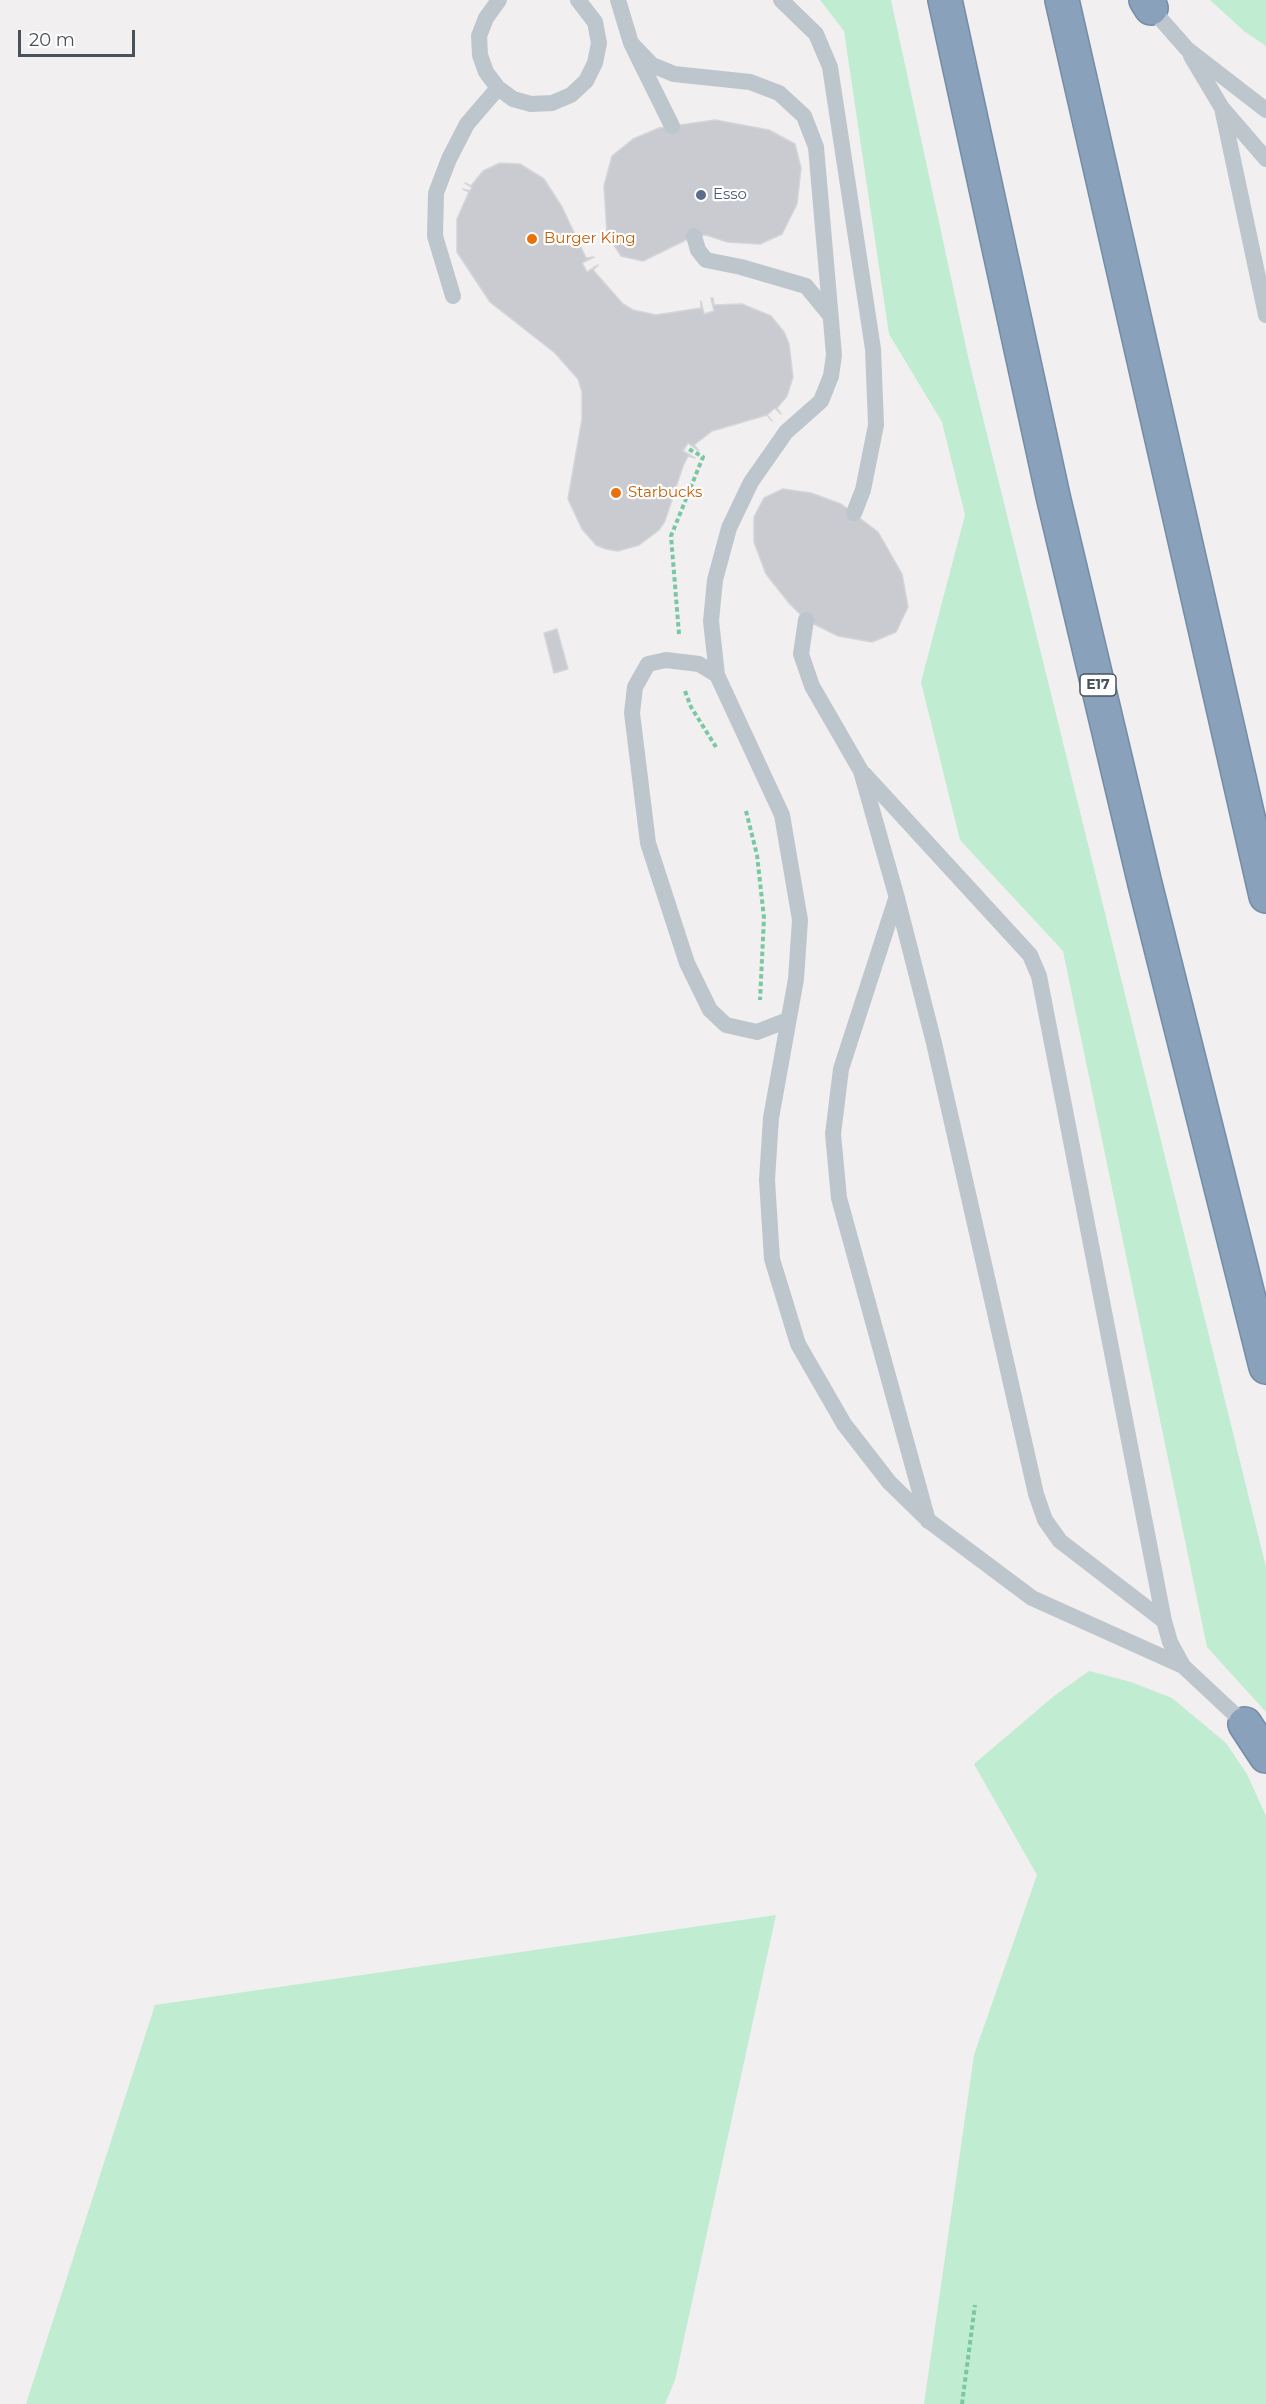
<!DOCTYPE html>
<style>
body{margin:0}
#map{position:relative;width:1266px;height:2404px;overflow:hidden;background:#f1efef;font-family:Montserrat,sans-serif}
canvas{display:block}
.scale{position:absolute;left:18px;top:30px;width:117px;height:27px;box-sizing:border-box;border:3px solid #48525b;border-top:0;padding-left:8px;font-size:18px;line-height:21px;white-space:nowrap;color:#48525b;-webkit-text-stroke:4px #fff;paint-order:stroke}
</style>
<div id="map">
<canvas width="1266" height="2404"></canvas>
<div class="scale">20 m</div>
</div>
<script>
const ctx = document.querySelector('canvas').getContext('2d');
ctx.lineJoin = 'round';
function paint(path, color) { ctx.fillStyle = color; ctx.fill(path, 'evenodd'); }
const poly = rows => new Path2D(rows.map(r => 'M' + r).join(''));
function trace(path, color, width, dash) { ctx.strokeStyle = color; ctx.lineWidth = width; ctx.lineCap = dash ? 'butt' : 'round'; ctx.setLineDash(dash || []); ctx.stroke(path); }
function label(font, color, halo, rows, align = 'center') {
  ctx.font = font + ' Montserrat,sans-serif'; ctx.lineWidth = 4.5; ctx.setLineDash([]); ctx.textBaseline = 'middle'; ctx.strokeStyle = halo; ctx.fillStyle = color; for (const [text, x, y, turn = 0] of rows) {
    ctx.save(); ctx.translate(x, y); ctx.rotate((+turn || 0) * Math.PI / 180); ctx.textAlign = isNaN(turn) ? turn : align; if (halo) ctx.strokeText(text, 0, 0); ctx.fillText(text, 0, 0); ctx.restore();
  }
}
const green = poly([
 [820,0,891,0,969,361,1266,1567,1266,1712,1207,1647,1063,951,960,840,921,682,965,515,942,422,889,334,844,31],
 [1210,0,1266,0,1266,46,1244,31],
 [1089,1671,1131,1682,1172,1698,1226,1743,1247,1774,1266,1816,1266,2404,924,2404,974,2055,1037,1875,974,1764,1054,1696],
 [776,1915,675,2380,665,2404,26,2404,155,2005]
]);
const building = poly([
 [715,120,769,130,795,144,801,168,797,204,782,234,760,244,727,242,706,235,694,236,643,261,621,256,607,234,604,186,612,156,633,139,659,128,715,120],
 [500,163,520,164,544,179,562,207,586,258,594,257,582,263,587,272,598,265,593,270,623,304,633,310,656,315,701,308,701,301,704,314,714,311,711,298,713,298,714,305,742,304,771,316,784,332,789,344,793,377,787,396,777,408,781,414,775,408,767,415,772,421,767,415,712,431,694,445,699,451,688,443,683,451,695,458,688,456,683,466,665,521,659,530,639,545,618,551,606,549,596,545,582,529,568,499,582,419,582,392,578,379,555,353,490,302,457,252,457,219,469,192,463,189,470,191,472,187,465,183,471,186,483,171,500,163],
 [783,489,811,493,841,504,878,532,902,574,908,607,896,632,872,642,838,636,806,620,789,603,766,574,754,542,754,517,764,498,783,489],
 [557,629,568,669,554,673,544,633,557,629]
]);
const path = poly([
 [679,634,671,536,703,457,687,448],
 [685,691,691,707,716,747],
 [746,811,757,855,764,918,760,1000],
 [962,2404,975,2305]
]);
const service = poly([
 [499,0,486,18,479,36,480,55,486,72,498,88,513,99,531,104,552,103,571,95,586,81,595,63,599,43,595,22,578,0],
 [618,0,631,43,672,126],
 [781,0,816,34,830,67,873,349,876,425,863,490,854,513],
 [1151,8,1187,49,1266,110],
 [631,43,652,65,674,74,750,82,779,93,804,116,816,147,834,355,831,376,821,401,786,432,751,482,729,528,715,580,711,621,717,675,782,815,800,920,796,979,771,1118,767,1180,772,1259,798,1344,844,1424,889,1482,929,1521,1032,1598,1183,1666,1245,1724],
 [1191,56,1222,108,1266,159],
 [1222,108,1266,315],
 [694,236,698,250,706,260,741,267,806,286,829,314],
 [453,296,435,236,436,193,449,159,467,124,498,88],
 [806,620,801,654,812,686,861,771,897,898,934,1043,1036,1494,1045,1520,1060,1541,1164,1621,1170,1642,1183,1666],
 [717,675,699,664,666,660,648,664,635,687,632,713,648,843,687,963,710,1010,726,1025,757,1032,788,1020],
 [864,774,1030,955,1039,976,1164,1621],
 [896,899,841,1069,833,1134,839,1198,928,1521]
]);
const motorway = poly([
 [945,0,1053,496,1145,884,1266,1367],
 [1062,0,1266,896],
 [1146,0,1151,8],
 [1245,1724,1266,1756]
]);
const markers = [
 [701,195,6,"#5c6f8a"],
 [532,239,6,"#e8710a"],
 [616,493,6,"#e8710a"]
];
const shields = [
 [1098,685,36]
];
const shieldNames = [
 ["E17",1098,685]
];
const serviceNames = [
 ["Esso",713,195]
];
const foodNames = [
 ["Burger King",544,239],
 ["Starbucks",628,493]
];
paint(green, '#c0ecd1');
paint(building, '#c9cbd1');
trace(building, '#d3d5da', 1.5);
trace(motorway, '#748ca6', 36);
trace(path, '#7ac8a3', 4, [4.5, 3]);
trace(service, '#bec6cd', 16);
trace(motorway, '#89a1bb', 33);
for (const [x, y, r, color] of markers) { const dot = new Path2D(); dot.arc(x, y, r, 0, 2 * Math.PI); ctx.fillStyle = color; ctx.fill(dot); trace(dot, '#fff', 2); }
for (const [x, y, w] of shields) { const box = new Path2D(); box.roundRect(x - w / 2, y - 11, w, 22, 4.5); ctx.fillStyle = '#fff'; ctx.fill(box); trace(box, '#48525b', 1.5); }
label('bold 14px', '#48525b', null, shieldNames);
label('15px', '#4e5e75', '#fff', serviceNames, 'left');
label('15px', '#c56008', '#fff', foodNames, 'left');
</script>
